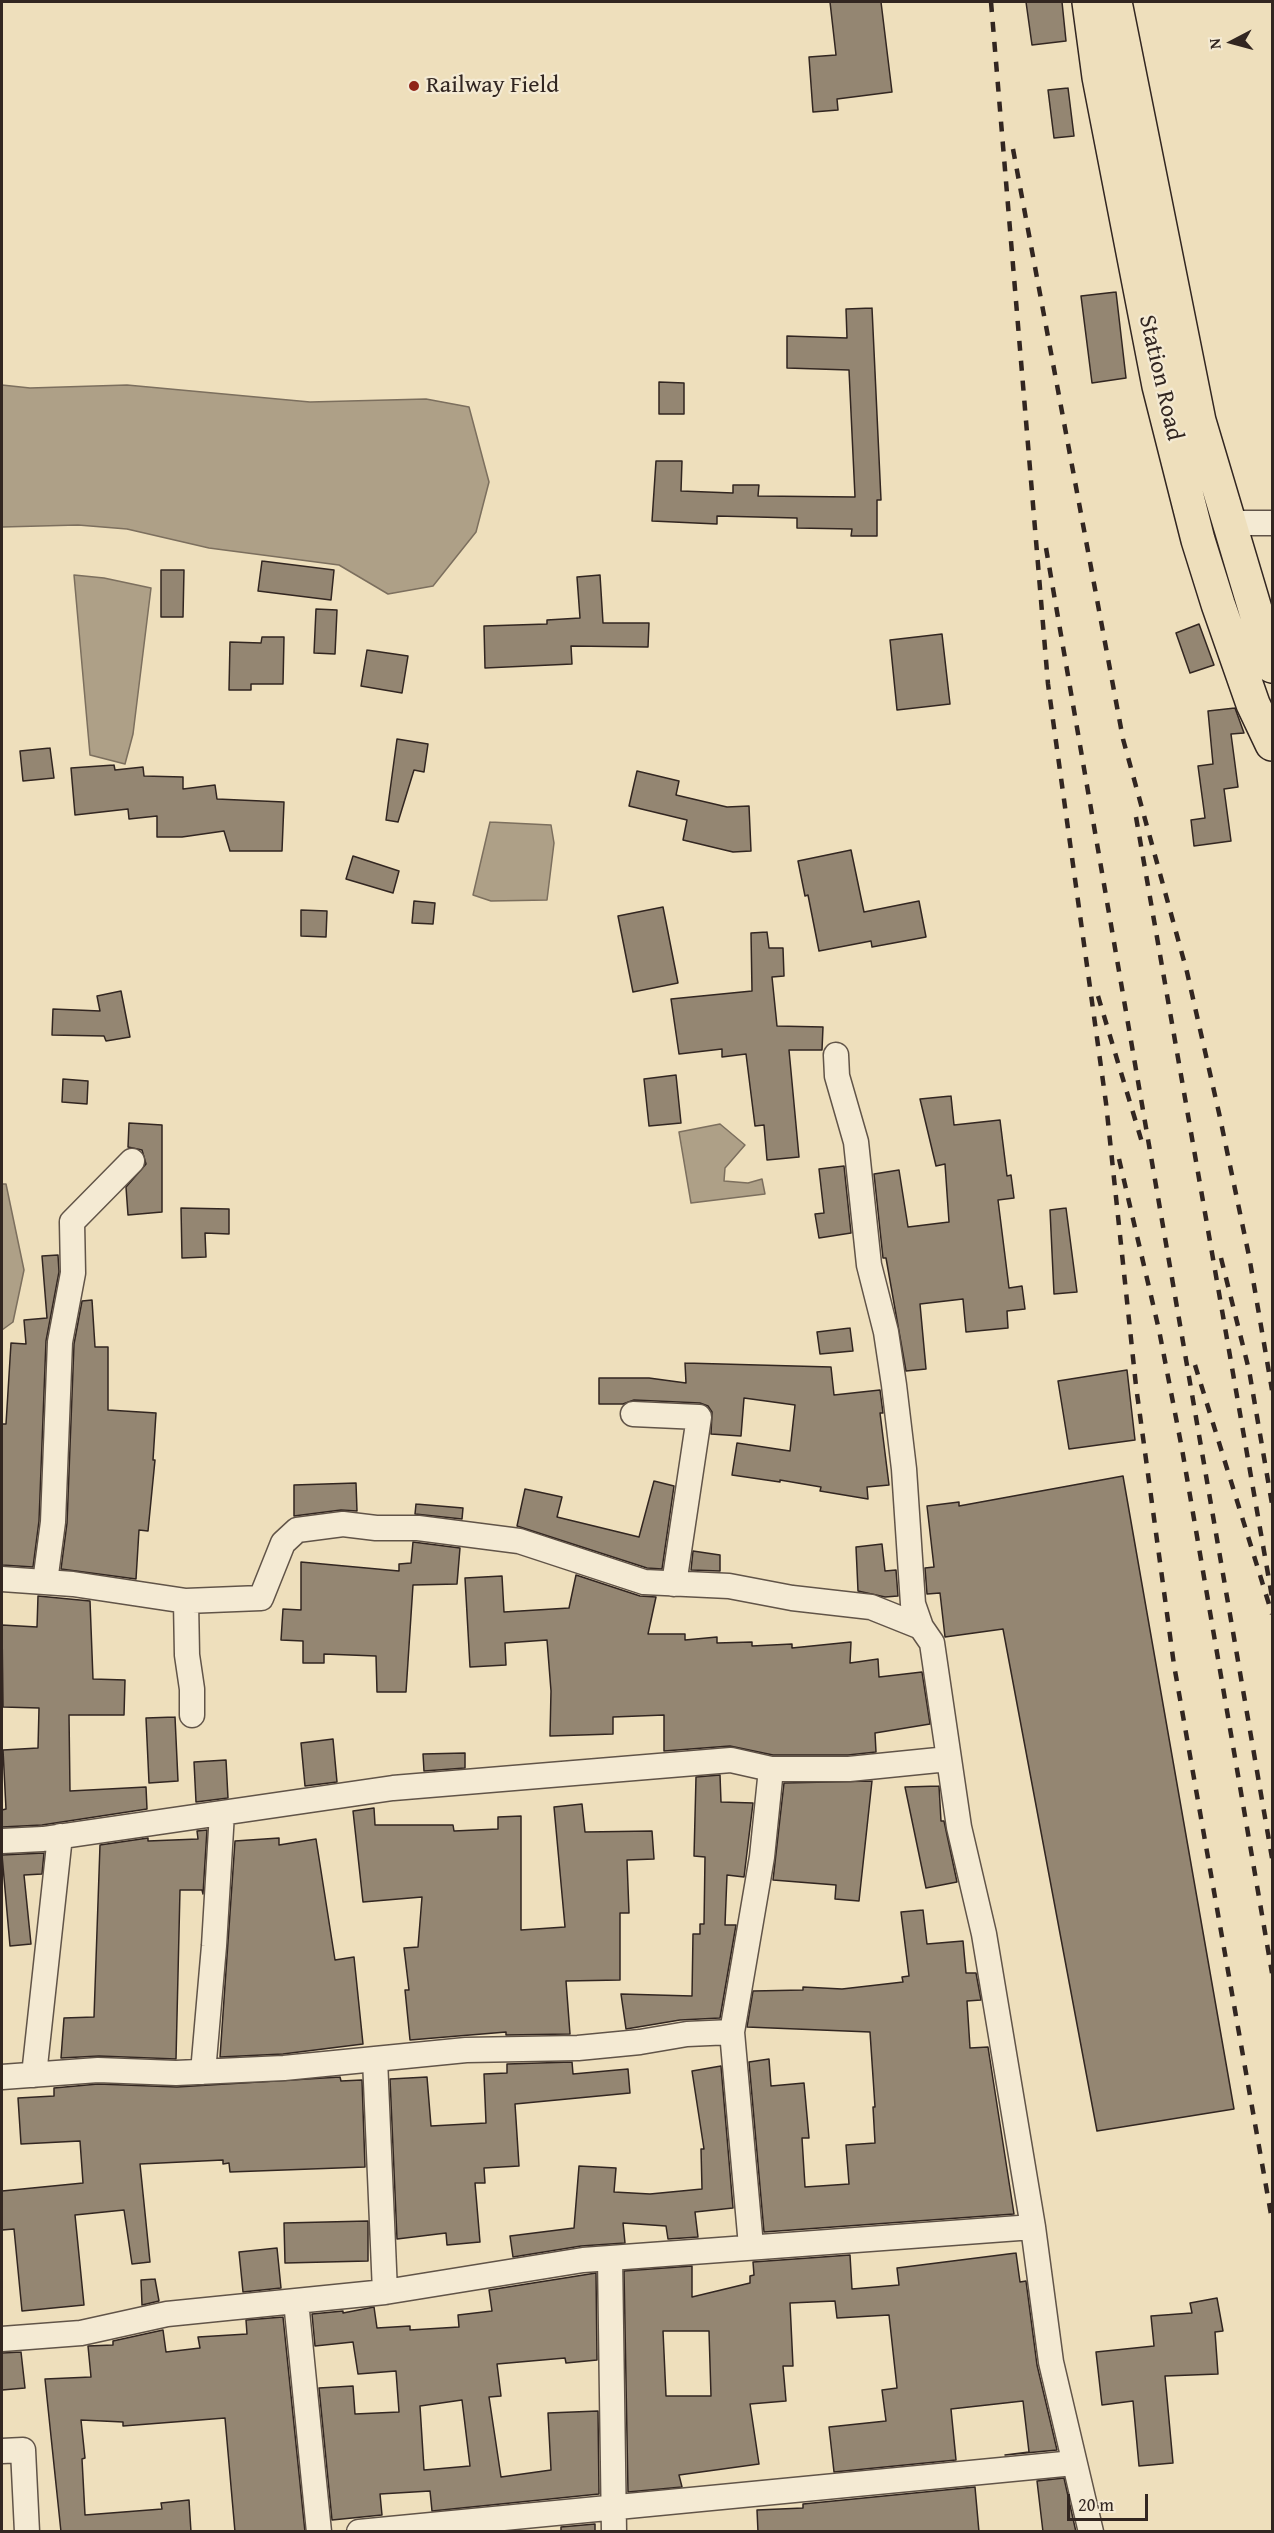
<!DOCTYPE html>
<style>
body{margin:0}
#map{position:relative;width:1274px;height:2533px;overflow:hidden;background:#eedfbc;font-family:"Gentium Book Plus",serif}
canvas{display:block}
.frame{position:absolute;inset:0;border:3px solid #322621;pointer-events:none}
.north{position:absolute;left:1202px;top:12px;width:60px;height:60px;-webkit-text-stroke:4px #f4ead3;paint-order:stroke;rotate:264deg;font-size:16px;font-weight:700;line-height:24px;text-align:center;color:#322621}
.north::after{content:'';display:block;margin:auto;width:21px;height:27px;background:#322621;clip-path:polygon(50% 0,100% 100%,50% 72%,0 100%)}
.scale{position:absolute;left:1067px;top:2494px;width:81px;height:27px;box-sizing:border-box;border:3px solid #322621;border-top:0;padding-left:8px;font-size:18px;line-height:21px;white-space:nowrap;color:#322621;-webkit-text-stroke:4px #f4ead3;paint-order:stroke}
</style>
<div id="map">
<canvas width="1274" height="2533"></canvas>
<div class="frame"></div>
<div class="north">N</div>
<div class="scale">20 m</div>
</div>
<script>
const ctx = document.querySelector('canvas').getContext('2d');
ctx.lineJoin = 'round';
function paint(path, color) { ctx.fillStyle = color; ctx.fill(path, 'evenodd'); }
const poly = rows => new Path2D(rows.map(r => 'M' + r).join(''));
function trace(path, color, width, dash) { ctx.strokeStyle = color; ctx.lineWidth = width; ctx.lineCap = dash ? 'butt' : 'round'; ctx.setLineDash(dash || []); ctx.stroke(path); }
function label(font, color, halo, rows, align = 'center') {
  ctx.font = font + ' "Gentium Book Plus",serif'; ctx.lineWidth = 4.5; ctx.setLineDash([]); ctx.textBaseline = 'middle'; ctx.strokeStyle = halo; ctx.fillStyle = color; for (const [text, x, y, turn = 0] of rows) {
    ctx.save(); ctx.translate(x, y); ctx.rotate((+turn || 0) * Math.PI / 180); ctx.textAlign = isNaN(turn) ? turn : align; if (halo) ctx.strokeText(text, 0, 0); ctx.fillText(text, 0, 0); ctx.restore();
  }
}
const water = poly([
 [2,385,30,388,127,385,310,402,426,399,469,407,489,482,476,532,433,586,388,594,339,565,209,548,127,529,78,525,2,527,2,385],
 [74,575,104,578,151,588,133,734,125,764,90,755,74,575],
 [490,822,551,825,554,843,547,900,491,901,473,895,490,822],
 [720,1124,745,1145,725,1168,724,1181,748,1183,762,1179,765,1194,691,1203,679,1132,720,1124],
 [2,1184,6,1184,24,1270,13,1322,2,1330,2,1184]
]);
const building = poly([
 [830,2,881,2,892,92,837,99,838,110,813,112,809,57,836,55,830,2],
 [1026,2,1062,2,1066,41,1032,45,1026,2],
 [1068,88,1074,136,1054,138,1048,90,1068,88],
 [1116,292,1126,378,1092,383,1081,296,1116,292],
 [872,308,881,500,877,500,877,536,851,536,852,529,797,528,797,518,717,516,717,524,652,521,656,461,682,461,681,491,733,493,733,485,759,485,758,496,855,497,849,370,787,368,787,336,847,338,846,309,872,308],
 [659,382,684,383,684,414,659,414,659,382],
 [262,561,334,570,331,600,258,591,262,561],
 [161,570,184,570,183,617,161,617,161,570],
 [600,575,603,623,649,623,648,647,571,646,572,664,485,668,484,626,547,624,547,620,580,618,577,577,600,575],
 [316,609,337,610,335,654,314,653,316,609],
 [1199,624,1214,665,1190,673,1176,633,1199,624],
 [942,634,950,704,897,710,890,640,942,634],
 [262,637,284,637,283,684,251,684,251,690,229,690,230,642,261,643,262,637],
 [367,650,408,656,402,693,361,686,367,650],
 [1235,708,1244,733,1231,734,1238,787,1224,789,1231,841,1194,846,1191,820,1205,818,1198,766,1213,764,1208,711,1235,708],
 [397,739,428,744,424,772,414,770,398,822,386,820,397,739],
 [50,748,54,778,23,781,20,751,50,748],
 [114,765,115,770,143,767,144,776,183,777,183,789,215,785,217,799,284,802,282,851,230,851,224,831,182,837,157,837,157,816,129,819,128,809,75,815,71,768,114,765],
 [637,771,679,781,676,795,727,807,749,806,751,851,733,852,683,840,687,820,629,806,637,771],
 [851,850,864,912,919,901,926,937,872,947,871,941,819,951,808,895,805,896,798,861,851,850],
 [353,856,399,871,393,893,346,879,353,856],
 [414,901,435,903,433,924,412,923,414,901],
 [663,907,678,983,633,992,618,916,663,907],
 [301,910,327,911,326,937,301,936,301,910],
 [767,932,769,948,783,948,784,976,772,977,777,1026,823,1027,822,1050,789,1050,799,1157,767,1160,764,1125,755,1126,746,1054,722,1057,722,1049,679,1054,671,999,752,991,751,933,767,932],
 [121,991,130,1037,106,1041,104,1036,52,1035,53,1009,100,1011,97,996,121,991],
 [676,1075,681,1123,649,1126,644,1079,676,1075],
 [63,1079,88,1081,87,1104,62,1102,63,1079],
 [951,1096,954,1125,1000,1120,1007,1176,1011,1175,1014,1198,998,1200,1009,1288,1022,1286,1025,1309,1007,1311,1008,1328,966,1332,963,1299,920,1304,926,1369,906,1371,886,1258,883,1258,874,1174,899,1170,908,1227,949,1222,945,1164,936,1166,920,1099,951,1096],
 [129,1123,162,1125,162,1212,128,1215,126,1187,146,1164,142,1150,128,1147,129,1123],
 [844,1166,851,1233,819,1238,815,1214,824,1213,819,1169,844,1166],
 [181,1208,229,1209,229,1234,205,1233,206,1257,182,1258,181,1208],
 [1066,1208,1077,1292,1054,1294,1050,1210,1066,1208],
 [58,1255,59,1272,46,1341,39,1521,33,1567,2,1565,2,1424,6,1424,11,1343,26,1344,24,1320,47,1318,42,1256,58,1255],
 [92,1300,95,1347,108,1347,108,1410,156,1413,153,1460,155,1460,148,1531,139,1530,136,1579,61,1569,67,1523,74,1344,82,1301,92,1300],
 [850,1328,853,1351,820,1354,817,1332,850,1328],
 [685,1363,831,1367,834,1395,880,1390,883,1413,880,1413,889,1485,867,1487,868,1499,820,1491,821,1487,780,1480,780,1482,732,1475,737,1443,790,1451,795,1405,744,1398,741,1436,711,1434,712,1412,708,1406,700,1403,634,1400,623,1404,599,1404,599,1378,649,1378,686,1383,685,1363],
 [1127,1370,1135,1440,1069,1449,1058,1381,1127,1370],
 [1123,1476,1234,2109,1097,2131,1003,1629,945,1637,940,1593,927,1594,925,1568,934,1567,927,1506,959,1502,959,1506,1123,1476],
 [654,1481,674,1486,662,1569,647,1568,517,1526,525,1489,562,1497,557,1517,639,1537,654,1481],
 [356,1483,357,1511,341,1510,294,1516,294,1485,356,1483],
 [416,1504,463,1508,462,1519,415,1514,416,1504],
 [413,1542,460,1548,457,1584,413,1585,406,1692,377,1692,376,1656,324,1654,324,1663,303,1663,303,1641,281,1640,283,1609,301,1610,301,1562,399,1571,399,1564,411,1563,413,1542],
 [882,1544,885,1571,896,1570,898,1596,885,1597,858,1591,856,1547,882,1544],
 [693,1551,720,1555,720,1571,691,1570,693,1551],
 [576,1575,640,1596,656,1597,648,1634,685,1634,685,1640,717,1637,717,1643,752,1642,752,1646,792,1644,792,1648,851,1642,850,1663,878,1659,879,1677,922,1672,930,1724,875,1733,876,1752,848,1755,773,1755,730,1746,664,1751,664,1715,613,1717,613,1734,550,1736,551,1691,547,1640,505,1643,506,1665,470,1667,465,1578,502,1576,504,1612,569,1608,576,1575],
 [38,1596,90,1601,93,1679,125,1680,124,1715,69,1715,70,1791,146,1787,147,1809,42,1825,2,1827,2,1810,6,1809,3,1750,38,1748,39,1708,3,1707,2,1625,37,1627,38,1596],
 [175,1717,178,1781,149,1783,146,1718,175,1717],
 [333,1739,337,1782,305,1786,301,1743,333,1739],
 [465,1753,465,1768,424,1771,423,1754,465,1753],
 [226,1760,228,1798,196,1802,194,1762,226,1760],
 [720,1775,721,1802,753,1803,744,1877,727,1875,725,1925,736,1925,720,2018,680,2020,626,2029,621,1994,692,1996,693,1934,700,1934,700,1924,704,1924,705,1857,694,1856,696,1777,720,1775],
 [872,1781,859,1901,835,1899,836,1885,773,1880,784,1783,872,1781],
 [939,1786,941,1821,944,1821,957,1882,926,1888,905,1787,939,1786],
 [582,1804,585,1832,652,1831,654,1859,627,1860,629,1913,620,1913,620,1980,566,1981,570,2034,506,2035,506,2032,410,2040,405,1990,409,1990,404,1948,418,1947,422,1897,363,1902,353,1811,374,1808,375,1825,453,1825,454,1831,498,1829,498,1817,521,1816,521,1930,565,1927,554,1807,582,1804],
 [207,1830,203,1894,202,1890,180,1890,176,2059,99,2056,61,2058,64,2018,94,2017,100,1845,148,1838,148,1841,198,1839,197,1831,207,1830],
 [279,1838,279,1845,316,1839,335,1960,354,1957,363,2044,283,2054,220,2057,235,1841,279,1838],
 [44,1853,42,1874,24,1875,31,1944,10,1946,2,1855,44,1853],
 [923,1910,927,1944,963,1941,966,1973,976,1973,981,2000,967,2001,970,2048,988,2047,1014,2214,764,2232,749,2062,769,2059,771,2086,804,2083,809,2138,802,2138,805,2187,849,2184,846,2145,875,2143,873,2107,875,2107,870,2032,747,2027,753,1991,803,1990,803,1987,842,1989,903,1982,902,1977,909,1976,901,1912,923,1910],
 [572,2062,573,2074,628,2069,630,2093,515,2104,519,2166,484,2168,485,2183,475,2183,480,2242,447,2245,446,2233,397,2239,390,2079,427,2077,431,2126,486,2123,484,2074,507,2073,507,2064,572,2062],
 [721,2066,733,2208,695,2212,698,2237,668,2239,666,2226,623,2223,625,2243,581,2246,513,2257,510,2236,574,2228,579,2166,616,2168,614,2192,650,2194,702,2189,701,2149,704,2149,692,2071,721,2066],
 [340,2077,341,2081,362,2080,365,2167,230,2172,229,2163,223,2164,223,2160,140,2164,150,2262,132,2264,124,2210,75,2215,84,2305,22,2311,14,2229,2,2230,2,2191,83,2183,80,2141,21,2144,18,2098,54,2096,54,2088,98,2084,177,2087,340,2077],
 [368,2221,368,2261,285,2263,284,2223,368,2221],
 [277,2248,281,2288,243,2292,239,2252,277,2248],
 [1016,2253,1020,2282,1026,2281,1037,2365,1057,2450,1005,2455,1029,2452,1023,2401,951,2409,956,2460,834,2472,829,2427,886,2421,882,2390,897,2388,889,2315,837,2318,835,2301,790,2303,793,2366,783,2366,786,2401,750,2404,759,2464,679,2475,682,2487,628,2492,624,2271,692,2266,692,2297,750,2283,750,2276,754,2275,753,2262,850,2255,852,2289,899,2285,897,2268,1016,2253],
 [663,2331,709,2331,711,2396,666,2396,663,2331],
 [596,2273,597,2360,566,2363,565,2358,497,2364,501,2396,489,2397,501,2477,551,2470,548,2413,598,2411,599,2494,432,2511,430,2491,380,2494,382,2515,332,2520,319,2388,353,2386,355,2414,399,2412,396,2371,358,2374,353,2342,315,2346,312,2314,343,2311,343,2313,374,2307,377,2328,410,2326,410,2330,459,2327,458,2315,492,2311,489,2290,596,2273],
 [462,2400,470,2466,424,2470,420,2406,462,2400],
 [155,2279,159,2301,142,2305,141,2280,155,2279],
 [1217,2298,1223,2331,1215,2332,1218,2374,1165,2376,1173,2463,1139,2466,1133,2401,1102,2405,1096,2352,1154,2346,1151,2316,1192,2313,1190,2303,1217,2298],
 [283,2317,305,2532,235,2532,225,2418,123,2426,123,2422,81,2420,85,2458,82,2459,85,2515,162,2509,161,2503,189,2500,191,2532,61,2532,45,2379,91,2377,88,2346,113,2345,113,2341,163,2330,166,2352,200,2348,198,2337,247,2334,246,2320,283,2317],
 [21,2352,25,2388,2,2390,2,2353,21,2352],
 [1064,2478,1076,2532,1043,2532,1037,2481,1064,2478],
 [975,2487,979,2532,758,2532,757,2510,803,2508,803,2504,975,2487],
 [595,2524,595,2532,561,2532,561,2527,595,2524]
]);
const minor = poly([
 [1228,523,1272,523],
 [836,1055,837,1076,856,1142,869,1265,886,1332,894,1385,904,1469,913,1604,921,1627,932,1643,959,1827,984,1934,1033,2227,1051,2362,1091,2532],
 [633,1414,699,1417,674,1584],
 [2,1579,73,1584,186,1601,261,1598,283,1543,297,1530,343,1524,376,1528,418,1528,519,1541,644,1582,729,1586,792,1598,871,1607,921,1627],
 [45,1582,53,1522,60,1342,73,1273,72,1222,132,1161],
 [186,1601,187,1655,192,1689,192,1715],
 [2,1841,43,1839,393,1788,731,1760,771,1769,849,1769,948,1759],
 [375,2059,385,2292],
 [203,2072,214,1946,222,1813],
 [34,2075,60,1836],
 [2,2077,98,2070,176,2073,284,2068,466,2050,578,2048,640,2042,687,2034,732,2032],
 [751,2246,732,2032,762,1857,771,1769],
 [610,2258,614,2532],
 [296,2301,319,2532],
 [2,2339,81,2333,167,2314,385,2292,583,2260,1033,2227],
 [2,2451,23,2450,27,2532],
 [359,2532,1074,2463]
]);
const primary = poly([
 [1089,2,1099,77,1159,386,1198,540,1218,604,1253,704,1272,744],
 [1115,2,1199,421,1272,666]
]);
const rail = poly([
 [991,2,1048,684,1106,1103,1136,1386,1174,1665,1272,2220],
 [1013,149,1123,739,1187,972,1219,1113,1249,1256,1272,1390],
 [1046,548,1272,1858],
 [1136,817,1272,1597],
 [1098,996,1144,1149],
 [1119,1159,1159,1330,1182,1449,1272,1973],
 [1221,1258,1249,1370,1272,1504],
 [1195,1365,1272,1614]
]);
const markers = [
 [414,86,6,"#8f2418"]
];
const poiNames = [
 ["Railway Field",426,86]
];
const streetNames = [
 ["Station Road",1160,378,77]
];
paint(water, '#aea087');
trace(water, '#7c6f5e', 1.5);
paint(building, '#948672');
trace(building, '#322621', 1.5);
trace(minor, '#615448', 27);
trace(primary, '#322621', 36);
trace(minor, '#f4ead3', 24);
trace(primary, '#eedfbc', 33);
trace(rail, '#322621', 4.5, [10, 10]);
for (const [x, y, r, color] of markers) { const dot = new Path2D(); dot.arc(x, y, r, 0, 2 * Math.PI); ctx.fillStyle = color; ctx.fill(dot); trace(dot, '#f4ead3', 2); }
label('24px', '#322621', '#f4ead3', poiNames, 'left');
label('24px', '#322621', '#f4ead3', streetNames);
</script>
